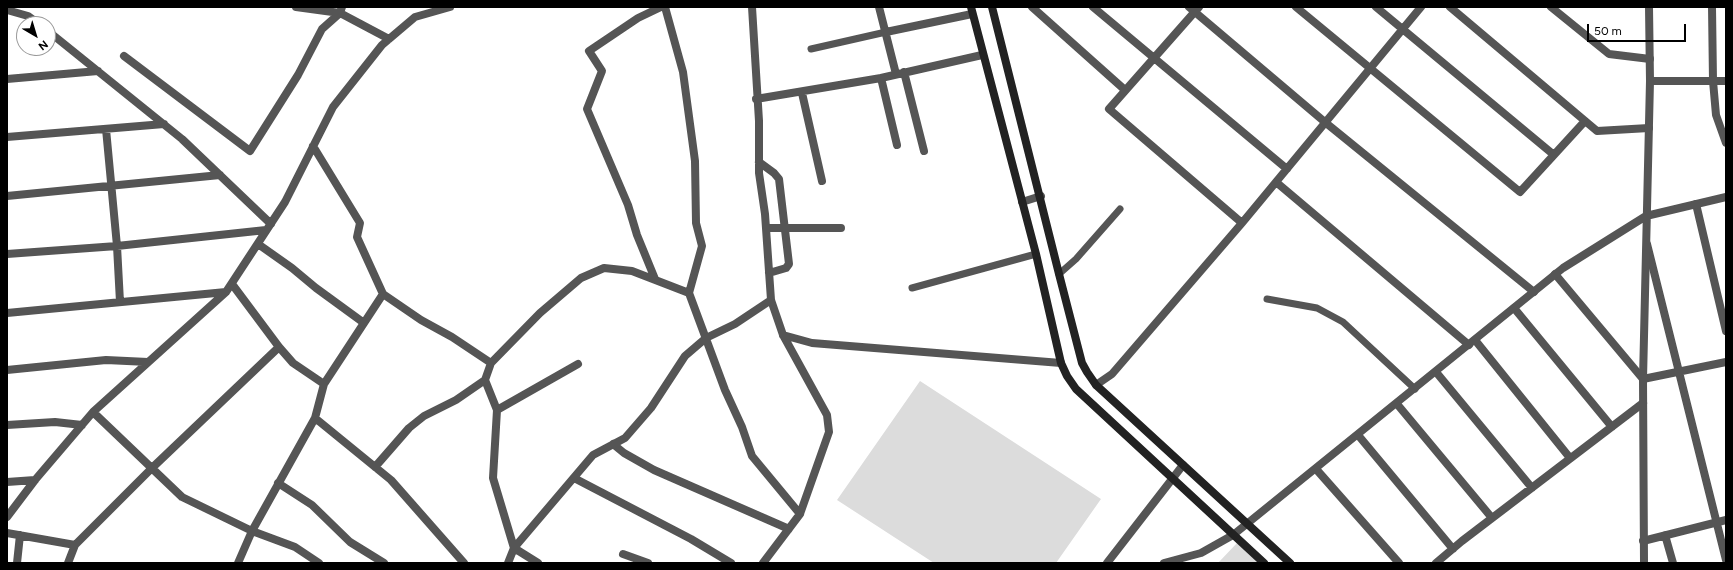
<!DOCTYPE html>
<style>
body{margin:0}
#map{position:relative;width:1733px;height:570px;overflow:hidden;background:#fff;font-family:Figtree,sans-serif}
canvas{display:block}
.frame{position:absolute;inset:0;border:8px solid #000;pointer-events:none}
.north{position:absolute;left:16px;top:16px;width:40px;height:40px;box-sizing:border-box;background:#fff;border:1px solid #999;border-radius:50%;rotate:142deg;font-size:11px;font-weight:700;line-height:16px;text-align:center;color:#000}
.north::after{content:'';display:block;margin:auto;width:14px;height:18px;background:#000;clip-path:polygon(50% 0,100% 100%,50% 72%,0 100%)}
.scale{position:absolute;left:1587px;top:24px;width:99px;height:18px;box-sizing:border-box;border:2px solid #000;border-top:0;padding-left:5px;font-size:12px;line-height:14px;white-space:nowrap;color:#000;-webkit-text-stroke:3px #fff;paint-order:stroke}
</style>
<div id="map">
<canvas width="1733" height="570"></canvas>
<div class="frame"></div>
<div class="north">N</div>
<div class="scale">50 m</div>
</div>
<script>
const ctx = document.querySelector('canvas').getContext('2d');
ctx.lineJoin = 'round';
function paint(path, color) { ctx.fillStyle = color; ctx.fill(path, 'evenodd'); }
const poly = rows => new Path2D(rows.map(r => 'M' + r).join(''));
function trace(path, color, width, dash) { ctx.strokeStyle = color; ctx.lineWidth = width; ctx.lineCap = dash ? 'butt' : 'round'; ctx.setLineDash(dash || []); ctx.stroke(path); }
const green = poly([
 [920,381,1101,499,1056,563,934,563,837,500],
 [1237,543,1258,563,1218,563]
]);
const service = poly([
 [811,49,886,32],
 [1059,274,1076,259,1120,209],
 [912,288,1036,254],
 [1267,299,1317,308,1343,322,1415,389]
]);
const minor = poly([
 [296,7,340,13,389,39],
 [665,7,683,72,695,161,696,223,702,246,689,293,725,390,742,427,752,456,800,514],
 [752,7,759,121,759,173,765,214,771,300,783,335,827,415,829,432,800,514,763,563],
 [879,7,896,74],
 [1032,7,1125,90],
 [1093,7,1287,169],
 [1189,7,1326,123,1534,292],
 [1199,7,1109,109,1242,223],
 [1296,7,1520,192,1585,121],
 [1376,7,1554,155],
 [1450,7,1597,131,1649,128],
 [1551,7,1609,54,1650,59],
 [1712,7,1713,81,1716,115,1726,143],
 [7,10,28,16,39,24],
 [48,31,182,139,271,224],
 [886,32,972,14],
 [124,56,250,151,298,75,322,29,340,13,342,7],
 [904,72,924,151],
 [881,78,897,145],
 [7,79,98,71],
 [1650,81,1726,81],
 [802,93,822,181],
 [756,99,881,78,982,55],
 [106,129,117,246,120,302],
 [7,137,164,124],
 [313,146,360,223,357,237,383,294,421,320,452,337,491,363,485,380,497,410,493,478,514,548,538,563],
 [759,162,774,173,779,179,789,264,786,268,769,273],
 [1276,182,1469,345],
 [7,196,220,175],
 [1696,204,1726,331],
 [766,228,841,228],
 [258,244,292,268,316,288,364,323],
 [1647,244,1726,560],
 [7,254,117,246,266,230],
 [1555,274,1643,379,1726,362],
 [655,279,637,235,628,205,587,109,602,71,589,51,638,18,661,7],
 [232,284,279,347,293,363,324,384],
 [1514,308,1612,427],
 [7,313,226,292],
 [783,335,812,343,1061,363],
 [1475,340,1570,458],
 [491,363,540,313,581,278,604,268,632,271,689,293],
 [7,370,106,360,148,362],
 [1436,372,1532,488],
 [1096,385,1112,374,1242,223,1421,7],
 [1397,404,1492,518],
 [497,410,578,364],
 [93,412,182,497,252,531,295,547,319,563],
 [315,418,391,480,464,563],
 [7,425,55,422,82,425],
 [1358,435,1453,549],
 [613,444,624,453,654,470,789,529],
 [375,467,409,428,424,416,456,400,485,380],
 [1316,469,1399,563],
 [574,478,691,539,731,563],
 [7,482,35,480],
 [278,483,312,505,350,542,384,563],
 [7,517,35,480,93,412,226,292,285,202,333,107,382,45,415,17,450,7],
 [7,533,75,545],
 [1665,535,1673,563],
 [1643,541,1726,520],
 [623,554,648,563],
 [17,563,20,535],
 [68,563,75,545,152,468,279,347],
 [238,563,252,531,315,418,324,384,383,294],
 [508,563,514,548,593,455,625,438,651,408,685,356,706,338,735,324,771,300],
 [1107,563,1183,465],
 [1164,563,1201,553,1233,535],
 [1436,563,1462,541,1643,403]
]);
const tertiary = poly([
 [1022,202,1041,196],
 [1233,535,1563,268,1646,216,1726,197],
 [1644,563,1643,379,1650,81,1649,7]
]);
const secondary = poly([
 [971,7,1036,254,1061,363,1067,376,1076,389,1264,563],
 [992,7,1059,274,1082,363,1087,372,1096,385,1290,563]
]);
paint(green, '#dcdcdc');
trace(service, '#555', 7);
trace(minor, '#555', 8);
trace(tertiary, '#555', 8);
trace(secondary, '#222', 8);
</script>
